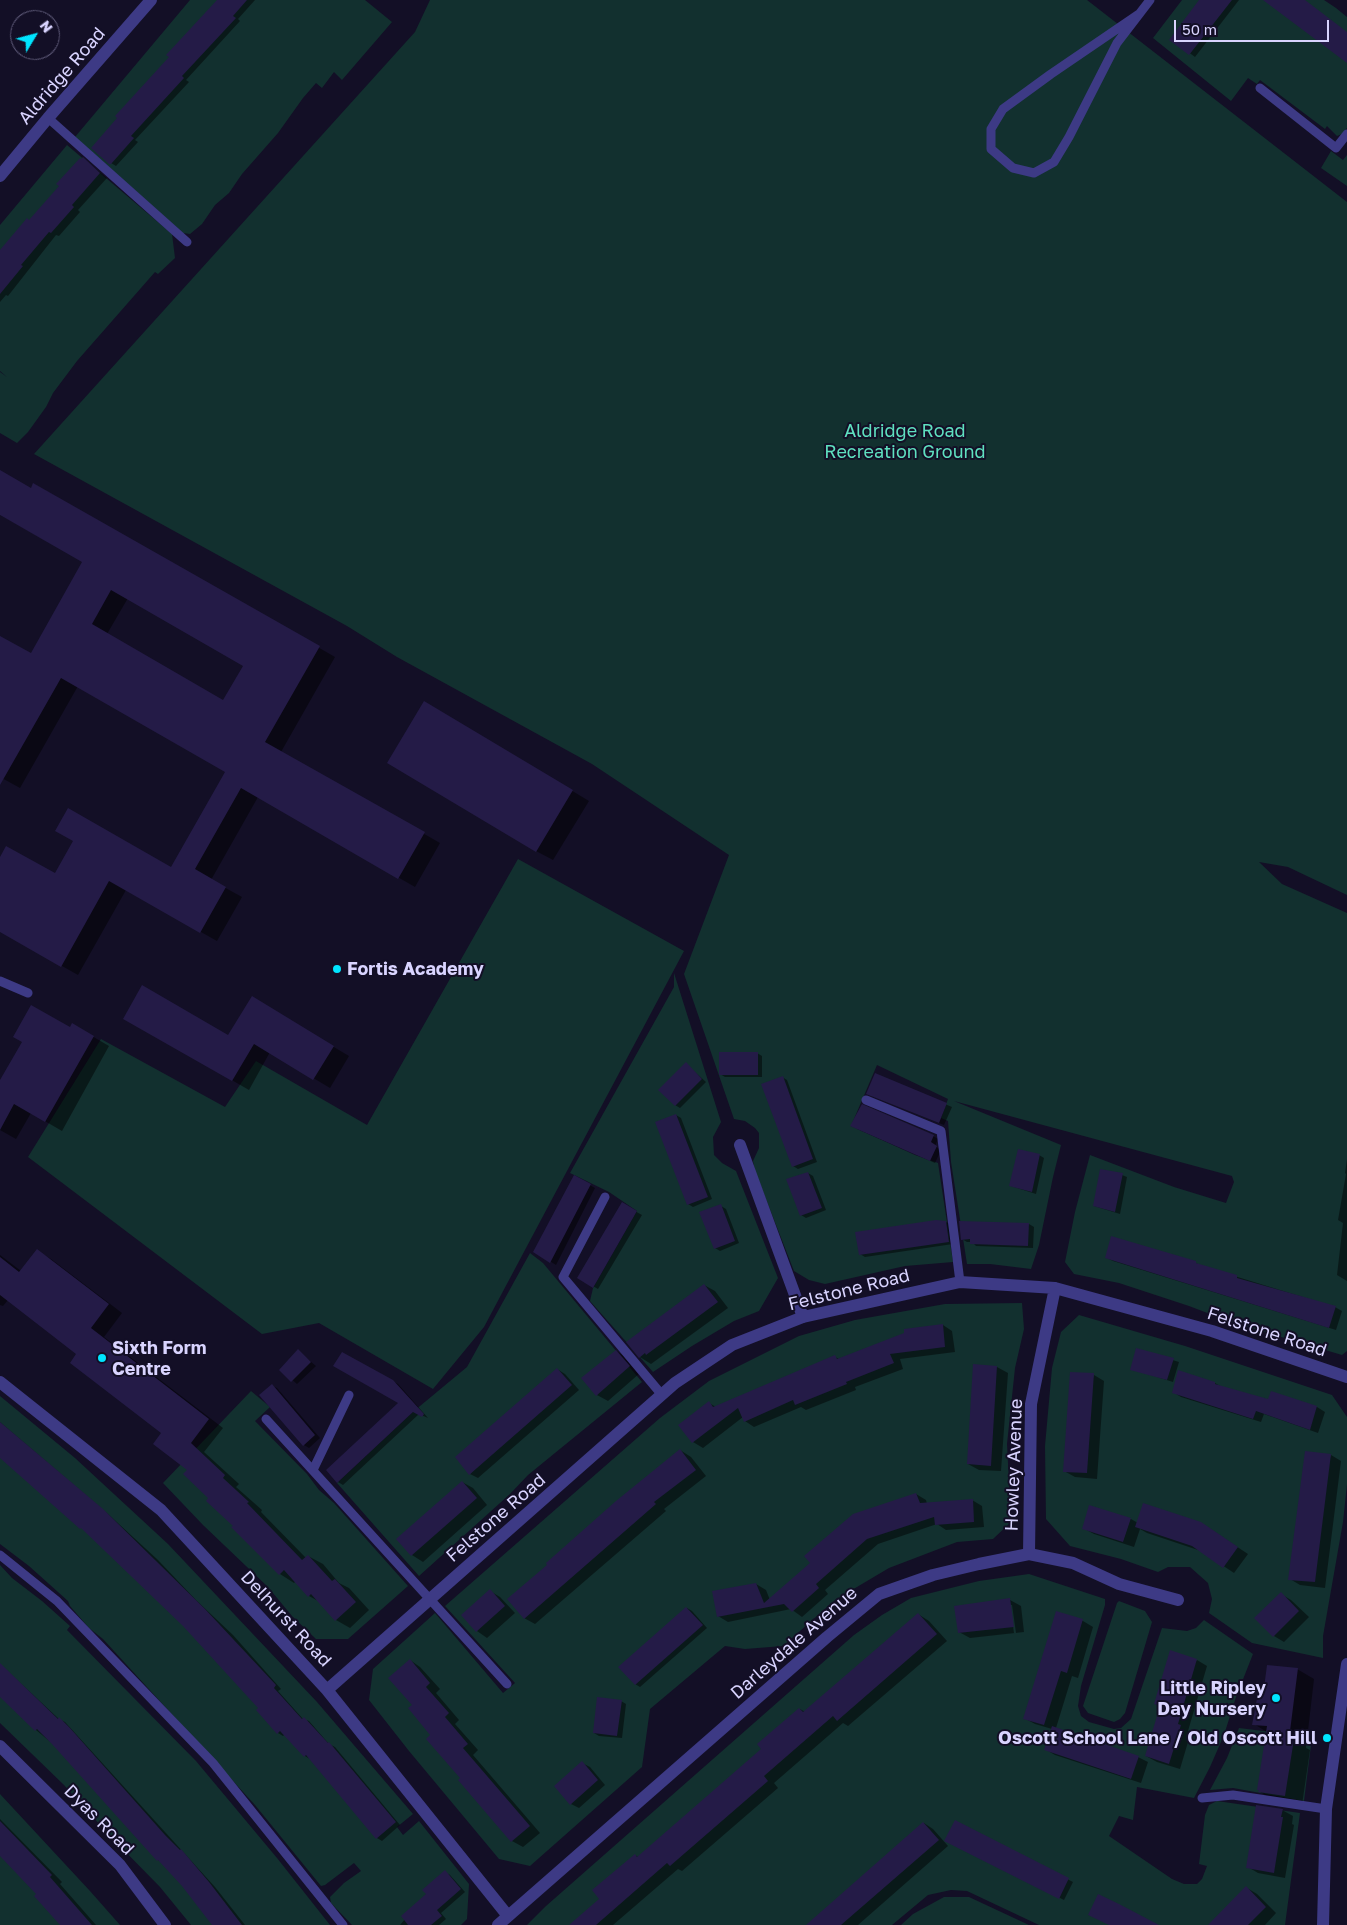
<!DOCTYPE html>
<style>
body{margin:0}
#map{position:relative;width:1347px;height:1925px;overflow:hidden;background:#130f26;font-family:"Golos Text",sans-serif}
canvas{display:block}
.north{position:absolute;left:10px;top:10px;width:50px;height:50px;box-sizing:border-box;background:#130f26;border:1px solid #625e7d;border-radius:50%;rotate:53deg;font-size:14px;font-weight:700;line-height:20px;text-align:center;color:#d9d4ff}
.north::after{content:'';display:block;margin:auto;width:18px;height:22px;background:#00e5ff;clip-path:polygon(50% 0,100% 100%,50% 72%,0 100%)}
.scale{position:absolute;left:1174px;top:20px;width:155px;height:22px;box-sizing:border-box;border:2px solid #d9d4ff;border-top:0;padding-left:6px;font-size:15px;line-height:18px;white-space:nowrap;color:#d9d4ff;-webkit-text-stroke:4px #130f26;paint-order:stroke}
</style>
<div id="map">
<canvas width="1347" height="1925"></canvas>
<div class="north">N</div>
<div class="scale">50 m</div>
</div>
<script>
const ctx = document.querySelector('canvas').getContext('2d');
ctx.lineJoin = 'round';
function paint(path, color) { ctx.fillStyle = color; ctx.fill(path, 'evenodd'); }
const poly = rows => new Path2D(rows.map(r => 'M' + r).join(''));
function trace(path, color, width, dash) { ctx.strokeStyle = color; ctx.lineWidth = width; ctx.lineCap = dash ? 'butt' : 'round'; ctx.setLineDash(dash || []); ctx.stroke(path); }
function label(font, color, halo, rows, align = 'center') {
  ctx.font = font + ' "Golos Text",sans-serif'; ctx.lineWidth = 4; ctx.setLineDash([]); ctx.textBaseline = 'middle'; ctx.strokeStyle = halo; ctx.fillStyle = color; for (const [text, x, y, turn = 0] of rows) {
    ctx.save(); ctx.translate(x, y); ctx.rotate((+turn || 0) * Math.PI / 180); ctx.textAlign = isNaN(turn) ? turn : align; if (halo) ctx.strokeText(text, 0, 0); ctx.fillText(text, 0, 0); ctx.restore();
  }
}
const green = poly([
 [190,0,365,0,392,22,342,80,334,72,322,88,316,83,303,98,278,133,242,174,229,193,215,205,202,224,190,234,183,233,75,137],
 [430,0,1087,0,1347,202,1347,895,1288,867,1259,862,1282,884,1347,913,1347,1351,1342,1355,1231,1322,1189,1306,1119,1283,1074,1274,1065,1262,1075,1212,1090,1155,1174,1187,1226,1203,1234,1182,1232,1176,954,1101,1061,1145,1053,1177,1039,1245,1031,1269,990,1264,967,1264,951,1162,948,1121,941,1118,948,1099,877,1065,851,1126,915,1155,938,1163,953,1262,905,1266,825,1284,809,1280,794,1271,755,1171,753,1161,759,1148,759,1133,755,1128,745,1121,734,1119,684,974,729,855,592,764,397,657,347,626,34,454,415,32],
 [1182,0,1324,0,1336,8,1347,17,1347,128,1342,134,1337,136,1327,126,1325,129,1260,80,1257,84,1248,78,1231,101,1153,38],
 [67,145,172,234,175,258,158,274,155,272,77,361,53,393,46,407,28,432,17,443,0,433,0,372,7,377,0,371,0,225],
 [1331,151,1343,160,1347,155,1347,186,1321,168],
 [518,859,684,951,484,1327,433,1389,319,1323,262,1334,28,1157,101,1039,225,1107,256,1061,367,1125],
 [674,973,721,1122,713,1137,714,1155,722,1163,736,1171,778,1278,759,1311,734,1321,692,1346,653,1372,590,1301,593,1288,637,1211,609,1192,570,1173,674,987],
 [530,1253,543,1263,642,1382,528,1475,510,1494,419,1576,337,1483,414,1411,467,1367],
 [1022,1303,1024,1329,1015,1368,1007,1444,1011,1522,993,1539,957,1542,889,1568,835,1600,783,1646,745,1649,725,1646,650,1709,642,1767,530,1866,499,1859,409,1751,369,1700,373,1669,435,1613,503,1693,515,1683,445,1606,660,1418,709,1381,799,1336,855,1320,945,1304],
 [1079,1315,1185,1346,1332,1395,1347,1417,1347,1484,1343,1522,1323,1636,1323,1658,1252,1643,1209,1613,1212,1599,1208,1583,1190,1567,1168,1567,1158,1572,1121,1559,1070,1546,1046,1519,1045,1446,1052,1368,1061,1332],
 [251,1391,270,1407,255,1421,307,1474,319,1490,334,1503,408,1586,348,1639,316,1639,292,1616,268,1587,203,1525,163,1483],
 [0,1396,75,1458,168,1544,317,1702,413,1814,397,1827,403,1835,419,1821,469,1884,467,1919,461,1925,352,1925,331,1903,330,1897,344,1883,361,1871,354,1863,325,1885,321,1886,255,1805,103,1639,89,1628,70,1606,68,1601,29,1566,0,1544],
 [0,1565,12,1578,42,1601,70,1626,67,1630,196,1761,277,1858,330,1925,191,1925,160,1887,110,1836,64,1785,0,1723],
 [1029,1574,1105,1599,1105,1605,1081,1686,1078,1706,1081,1716,1089,1722,1114,1729,1121,1728,1131,1719,1162,1628,1187,1631,1196,1628,1204,1620,1253,1654,1236,1697,1224,1735,1210,1767,1194,1798,1137,1787,1133,1820,1119,1816,1109,1836,1172,1879,1184,1884,1197,1884,1202,1879,1207,1866,1199,1864,1205,1815,1209,1805,1217,1801,1300,1813,1285,1925,1039,1925,967,1891,951,1890,928,1895,892,1925,527,1925,546,1906,854,1635,882,1615,911,1598,979,1581],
 [1119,1601,1145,1611,1152,1622,1125,1713,1120,1719,1114,1722,1088,1713,1083,1706,1117,1603],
 [1239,1728,1312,1737,1304,1801,1233,1788,1210,1790,1227,1758],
 [0,1794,90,1891,120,1925,0,1925],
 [944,1897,969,1897,1029,1925,901,1925,913,1914]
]);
const shadow = poly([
 [219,0,255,0,238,19,240,21,186,80,189,82,135,140,138,142,116,166,111,163,171,57],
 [1201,0,1239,0,1195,57,1171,39],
 [83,159,107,178,78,210,80,212,59,236,56,235,8,296,6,295,0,302,0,255],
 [0,472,31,489,34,484,335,657,281,752,440,843,415,887,258,797,211,880,242,897,217,941,126,890,78,975,0,931,0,860,55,875,75,841,172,868,227,772,78,686,20,788,0,777,0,637,31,655,84,562,0,515],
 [128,598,244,665,224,702,107,634],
 [441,712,589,801,553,860,536,851],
 [268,1008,349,1056,330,1088,270,1052,249,1090,124,1018,229,1036],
 [73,1025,109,1046,62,1131,31,1113,16,1139,0,1130,0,1083,71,1029],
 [757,1053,762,1056,762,1077,725,1077,720,1074],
 [686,1064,706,1082,680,1108,675,1105],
 [875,1075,952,1107,944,1125,872,1096],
 [782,1077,787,1080,817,1162,798,1169,793,1166],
 [676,1115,681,1118,712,1199,693,1207,688,1204],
 [857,1129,933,1136,938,1139,935,1146,941,1150,935,1163],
 [1039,1155,1044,1158,1036,1194,1011,1186],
 [1347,1159,1347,1281,1337,1275,1343,1223,1338,1220,1346,1174,1345,1173],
 [808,1173,813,1176,826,1210,806,1218,801,1215],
 [1122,1175,1127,1177,1120,1214,1094,1206],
 [574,1176,595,1188,556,1265,535,1252],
 [622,1204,642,1215,598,1289,579,1278],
 [721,1206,726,1209,739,1243,720,1251,715,1248],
 [946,1222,951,1225,953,1244,865,1257,860,1254],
 [1029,1224,1034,1227,1033,1248,976,1246,972,1242,967,1242,962,1239],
 [37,1251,51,1259,122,1313,104,1337,223,1428,204,1452,239,1484,236,1487,262,1510,261,1512,306,1558,308,1556,323,1564,339,1583,349,1588,369,1610,350,1628,336,1620,320,1602,309,1596,296,1581,294,1583,280,1574,235,1526,189,1470,163,1433,78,1354,8,1300,3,1306,0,1305,0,1255,21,1271],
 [1107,1258,1196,1263,1202,1266,1335,1307,1342,1311,1336,1330,1113,1261],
 [704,1285,715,1291,728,1308,651,1364,640,1357,628,1342],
 [943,1325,952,1331,955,1352,900,1359,903,1369,855,1387,856,1390,806,1410,801,1407,754,1427,745,1421,743,1417,703,1448,693,1442,709,1403,716,1407,835,1357,839,1359],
 [1137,1349,1179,1362,1173,1382,1132,1369],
 [298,1351,316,1366,297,1384,281,1370],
 [616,1351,627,1358,640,1373,608,1401,597,1395],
 [342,1354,398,1384,428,1418,419,1414,343,1485,338,1482,400,1403],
 [974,1365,997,1367,1008,1373,1001,1471,979,1470,968,1464],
 [557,1369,565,1374,579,1390,478,1478,470,1474],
 [1094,1375,1104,1381,1097,1479,1075,1477,1064,1471],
 [1215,1383,1222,1387,1269,1400,1272,1393,1317,1407,1325,1412,1318,1433,1264,1414,1261,1422,1181,1397,1173,1392],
 [272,1386,277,1388,320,1438,309,1448,304,1445],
 [0,1422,108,1514,158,1560,196,1600,233,1635,281,1689,278,1691,303,1719,309,1721,329,1744,335,1747,400,1825,382,1841,377,1838,310,1759,305,1756,285,1734,283,1736,278,1733,260,1708,211,1653,115,1557,0,1456],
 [680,1450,691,1457,706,1476,664,1509,666,1511,535,1624,524,1618],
 [1331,1455,1341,1461,1325,1588,1300,1585,1290,1579],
 [462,1482,473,1488,487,1505,423,1562,412,1555,398,1540],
 [916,1494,926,1500,927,1504,972,1500,982,1506,984,1527,946,1530,937,1524,878,1544,825,1590,828,1594,802,1617,791,1609,728,1622,718,1616,756,1584,766,1590,770,1600],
 [1131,1519,1138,1523,1201,1523,1248,1554,1234,1573,1201,1551,1147,1533,1140,1529,1134,1547,1094,1534,1083,1528],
 [490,1591,500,1597,515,1613,487,1638,477,1631],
 [1281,1594,1291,1600,1309,1617,1284,1642,1274,1636],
 [1010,1600,1021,1606,1024,1632,970,1638,959,1632],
 [1010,1605,1012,1605,1016,1633,1014,1633],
 [687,1608,692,1611,707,1628,640,1687,635,1684],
 [1057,1612,1083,1621,1093,1627,1078,1678,1072,1676,1056,1728,1138,1757,1148,1762,1141,1783,1055,1755,1045,1749,1052,1729,1035,1724,1024,1718],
 [918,1614,929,1621,947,1641,848,1726,843,1723,774,1783,778,1788,682,1871,678,1869,613,1925,571,1925,601,1899,635,1855,638,1857,763,1749,800,1709,805,1712],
 [410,1660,420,1667,440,1689,436,1693,459,1720,455,1724,478,1750,473,1755,540,1833,523,1847,512,1841,459,1780,462,1778,432,1735,414,1705],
 [1197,1660,1207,1666,1188,1731,1191,1732,1180,1769,1157,1762,1146,1756,1161,1707,1155,1704],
 [0,1664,59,1719,65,1722,215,1887,245,1925,214,1925,183,1886,163,1863,158,1860,53,1744,36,1730,0,1695],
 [1297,1669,1314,1679,1306,1748,1310,1750,1302,1805,1277,1802,1260,1792,1267,1732,1254,1724,1266,1690],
 [621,1701,626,1704,622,1738,599,1736,594,1733],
 [582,1763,590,1767,605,1785,579,1808,571,1804],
 [1282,1810,1293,1816,1292,1824,1294,1825,1285,1878,1258,1873,1248,1867],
 [0,1819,62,1882,60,1884,96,1925,61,1925,38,1894,0,1855],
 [955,1822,1073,1882,1064,1900,951,1843],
 [924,1823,933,1829,948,1846,858,1925,808,1925],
 [445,1872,450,1875,465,1892,441,1913,446,1919,439,1925,400,1925],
 [1247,1888,1257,1894,1276,1913,1265,1925,1210,1925]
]);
const building = poly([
 [217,0,247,0,233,16,236,18,182,76,184,78,131,136,134,138,111,164,109,164,91,148,117,118,115,116,169,57,166,55],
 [1199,0,1232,0,1189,55,1169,40],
 [1263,0,1305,0,1347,32,1347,63],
 [83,157,100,173,72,205,74,207,51,233,49,232,21,265,23,266,0,294,0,250,27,218,29,220,59,186,56,184,80,158,81,159],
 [0,470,31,488,33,483,320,646,265,742,425,832,398,879,241,788,195,869,226,887,200,933,109,881,61,967,0,932,0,857,6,846,55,873,73,841,55,831,68,808,171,867,225,772,61,678,0,785,0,636,31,653,82,562,0,515],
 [111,590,243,666,223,700,92,624],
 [424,701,573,790,536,852,387,763],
 [142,985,228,1035,252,996,334,1046,313,1080,254,1044,232,1081,123,1019],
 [31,1005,70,1027,72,1023,94,1036,45,1122,14,1104,0,1130,0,1080,22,1042,13,1037],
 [719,1052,758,1052,758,1075,719,1075],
 [686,1062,702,1079,675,1106,658,1090],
 [875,1073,947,1103,939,1123,866,1094],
 [783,1076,813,1159,792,1167,761,1084],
 [862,1104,934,1135,931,1142,937,1146,930,1161,850,1126],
 [676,1114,708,1197,687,1205,655,1122],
 [1018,1149,1040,1154,1032,1192,1009,1186],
 [1100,1169,1123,1173,1115,1212,1093,1206],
 [808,1172,822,1208,800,1216,786,1179],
 [574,1175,591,1184,550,1263,533,1252],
 [622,1202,637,1211,593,1288,577,1278],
 [721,1204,735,1241,714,1249,699,1212],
 [936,1220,946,1221,949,1242,859,1255,855,1232],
 [959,1221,1029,1223,1028,1246,970,1244,970,1239,961,1240],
 [1111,1236,1196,1261,1196,1263,1237,1275,1237,1278,1336,1306,1329,1328,1105,1258],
 [37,1249,109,1304,91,1328,209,1419,191,1443,225,1475,223,1478,249,1502,247,1503,302,1560,308,1555,332,1581,335,1579,356,1602,335,1621,311,1594,308,1597,284,1570,279,1575,231,1527,233,1526,206,1501,208,1498,183,1474,187,1470,153,1444,161,1433,70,1363,76,1354,0,1295,0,1257,19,1272],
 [704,1284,718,1302,646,1355,645,1353,639,1358,626,1342],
 [943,1324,945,1347,890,1354,894,1363,846,1382,847,1384,795,1405,793,1400,744,1422,738,1408,692,1443,678,1425,709,1401,713,1407,835,1355,837,1359,904,1333,904,1329],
 [1136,1348,1174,1358,1167,1380,1130,1370],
 [298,1349,311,1362,291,1382,279,1370],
 [616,1350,630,1366,596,1396,581,1378],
 [342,1352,393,1380,424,1414,422,1417,413,1412,337,1483,326,1470,398,1403,333,1366],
 [973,1364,997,1366,991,1466,967,1464],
 [557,1368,572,1385,469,1475,455,1457],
 [1178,1370,1215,1382,1215,1384,1268,1399,1271,1391,1317,1406,1310,1430,1256,1411,1253,1419,1172,1393],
 [1070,1372,1094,1373,1087,1473,1063,1472],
 [272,1384,315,1435,303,1446,259,1395],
 [0,1422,103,1509,205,1609,276,1685,274,1688,302,1719,304,1717,328,1743,329,1742,396,1822,376,1839,306,1755,304,1757,280,1731,277,1734,256,1710,258,1708,183,1626,81,1528,80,1529,0,1458],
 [680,1449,696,1470,654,1502,656,1504,524,1619,507,1599,547,1565,546,1563,616,1501],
 [1305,1451,1331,1454,1315,1582,1288,1580],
 [462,1481,477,1498,411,1556,396,1539],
 [916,1493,920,1503,973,1499,974,1522,935,1525,934,1517,867,1539,816,1584,819,1588,792,1612,784,1604,717,1617,712,1591,756,1583,764,1603,810,1563,804,1556,853,1514],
 [1143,1503,1201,1522,1238,1547,1223,1568,1192,1546,1135,1527],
 [1089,1505,1131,1518,1123,1542,1082,1529],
 [490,1589,505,1606,476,1632,461,1615],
 [1281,1592,1299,1611,1273,1637,1254,1618],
 [1010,1598,1014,1627,958,1633,954,1606],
 [686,1607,703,1625,635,1685,618,1667],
 [1056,1611,1083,1619,1067,1673,1061,1671,1044,1725,1023,1719],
 [918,1613,937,1634,837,1721,833,1716,764,1776,768,1781,670,1866,667,1863,596,1925,569,1925,599,1899,592,1890,635,1854,637,1857,761,1749,757,1744,799,1708,803,1712],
 [1170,1650,1197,1659,1178,1724,1181,1725,1169,1764,1145,1756,1160,1706,1154,1704],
 [410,1659,430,1683,426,1687,449,1713,445,1717,468,1744,463,1748,530,1826,511,1842,458,1780,460,1778,426,1739,430,1735,408,1708,412,1705,388,1678],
 [0,1663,58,1719,59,1717,70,1728,165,1835,180,1850,181,1849,209,1882,242,1925,212,1925,182,1886,158,1860,157,1861,52,1744,37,1729,35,1731,0,1697],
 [1267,1665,1298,1668,1289,1739,1294,1739,1285,1796,1258,1792,1259,1790,1257,1790,1267,1726,1252,1725,1259,1688,1264,1688],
 [597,1697,622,1700,617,1736,593,1733],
 [1052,1726,1139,1756,1131,1779,1044,1750],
 [582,1761,598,1780,570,1805,554,1786],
 [1256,1805,1283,1809,1281,1817,1283,1817,1274,1873,1246,1868],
 [955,1820,1069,1878,1059,1899,944,1841],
 [0,1821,52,1875,50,1877,92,1925,60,1925,34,1896,36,1894,0,1856],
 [923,1822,939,1840,841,1925,806,1925],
 [445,1870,461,1889,437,1910,442,1916,431,1925,408,1925,401,1916,426,1894,422,1890],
 [1246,1886,1266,1907,1248,1925,1208,1925],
 [1098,1894,1119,1904,1159,1925,1109,1925,1088,1915]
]);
const service = poly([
 [1139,14,1051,74,1003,109,991,129,991,149,1013,168,1034,173,1054,162,1069,137,1117,43,1150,0],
 [1260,88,1336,148,1347,134],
 [48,118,187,242],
 [0,981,28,993],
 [866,1100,941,1131,960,1282],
 [605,1197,563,1277,662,1395],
 [266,1419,507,1684],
 [313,1470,349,1395],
 [0,1555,57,1601,213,1763,343,1925],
 [1202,1798,1233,1795,1326,1809]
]);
const minor = poly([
 [740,1145,803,1317],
 [0,1382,161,1510,327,1690,508,1916],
 [1029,1554,1031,1404,1055,1288],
 [327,1690,675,1383,732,1345,803,1317,960,1282,1055,1288,1212,1331,1347,1377],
 [498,1925,827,1637,879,1594,933,1575,979,1564,1029,1554,1073,1563,1119,1584,1178,1600],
 [1323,1925,1326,1809,1347,1664]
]);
const tertiary = poly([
 [0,176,48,118,151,0],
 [0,1746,120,1865,165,1925]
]);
const markers = [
 [337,969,5,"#00e5ff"],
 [102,1358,5,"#00e5ff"],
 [1276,1698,5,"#00e5ff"],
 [1327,1738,5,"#00e5ff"]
];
const streetNames = [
 ["Aldridge Road",62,76,-49],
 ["Felstone Road",849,1290,-14],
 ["Felstone Road",1267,1332,18],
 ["Howley Avenue",1014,1465,-88],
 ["Felstone Road",496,1518,-41],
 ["Delhurst Road",286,1619,47],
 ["Darleydale Avenue",794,1643,-41],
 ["Dyas Road",99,1820,45]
];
const parkNames = [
 ["Aldridge Road",905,431],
 ["Recreation Ground",905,452]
];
const poiNames = [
 ["Fortis Academy",347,969],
 ["Sixth Form",112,1348],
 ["Centre",112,1369],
 ["Little Ripley",1266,1688,"right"],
 ["Day Nursery",1266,1709,"right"],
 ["Oscott School Lane / Old Oscott Hill",1317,1738,"right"]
];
paint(green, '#12302f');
paint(shadow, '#0007');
paint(building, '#241b47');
trace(service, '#3d3a85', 9);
trace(minor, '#3d3a85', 12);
trace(tertiary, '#3d3a85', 12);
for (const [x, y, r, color] of markers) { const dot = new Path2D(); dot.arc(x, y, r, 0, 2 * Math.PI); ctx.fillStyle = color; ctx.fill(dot); trace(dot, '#130f26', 2); }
label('18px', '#d9d4ff', '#130f26', streetNames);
label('18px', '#5fe0c0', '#130f26', parkNames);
label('bold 18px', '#d9d4ff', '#130f26', poiNames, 'left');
</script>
